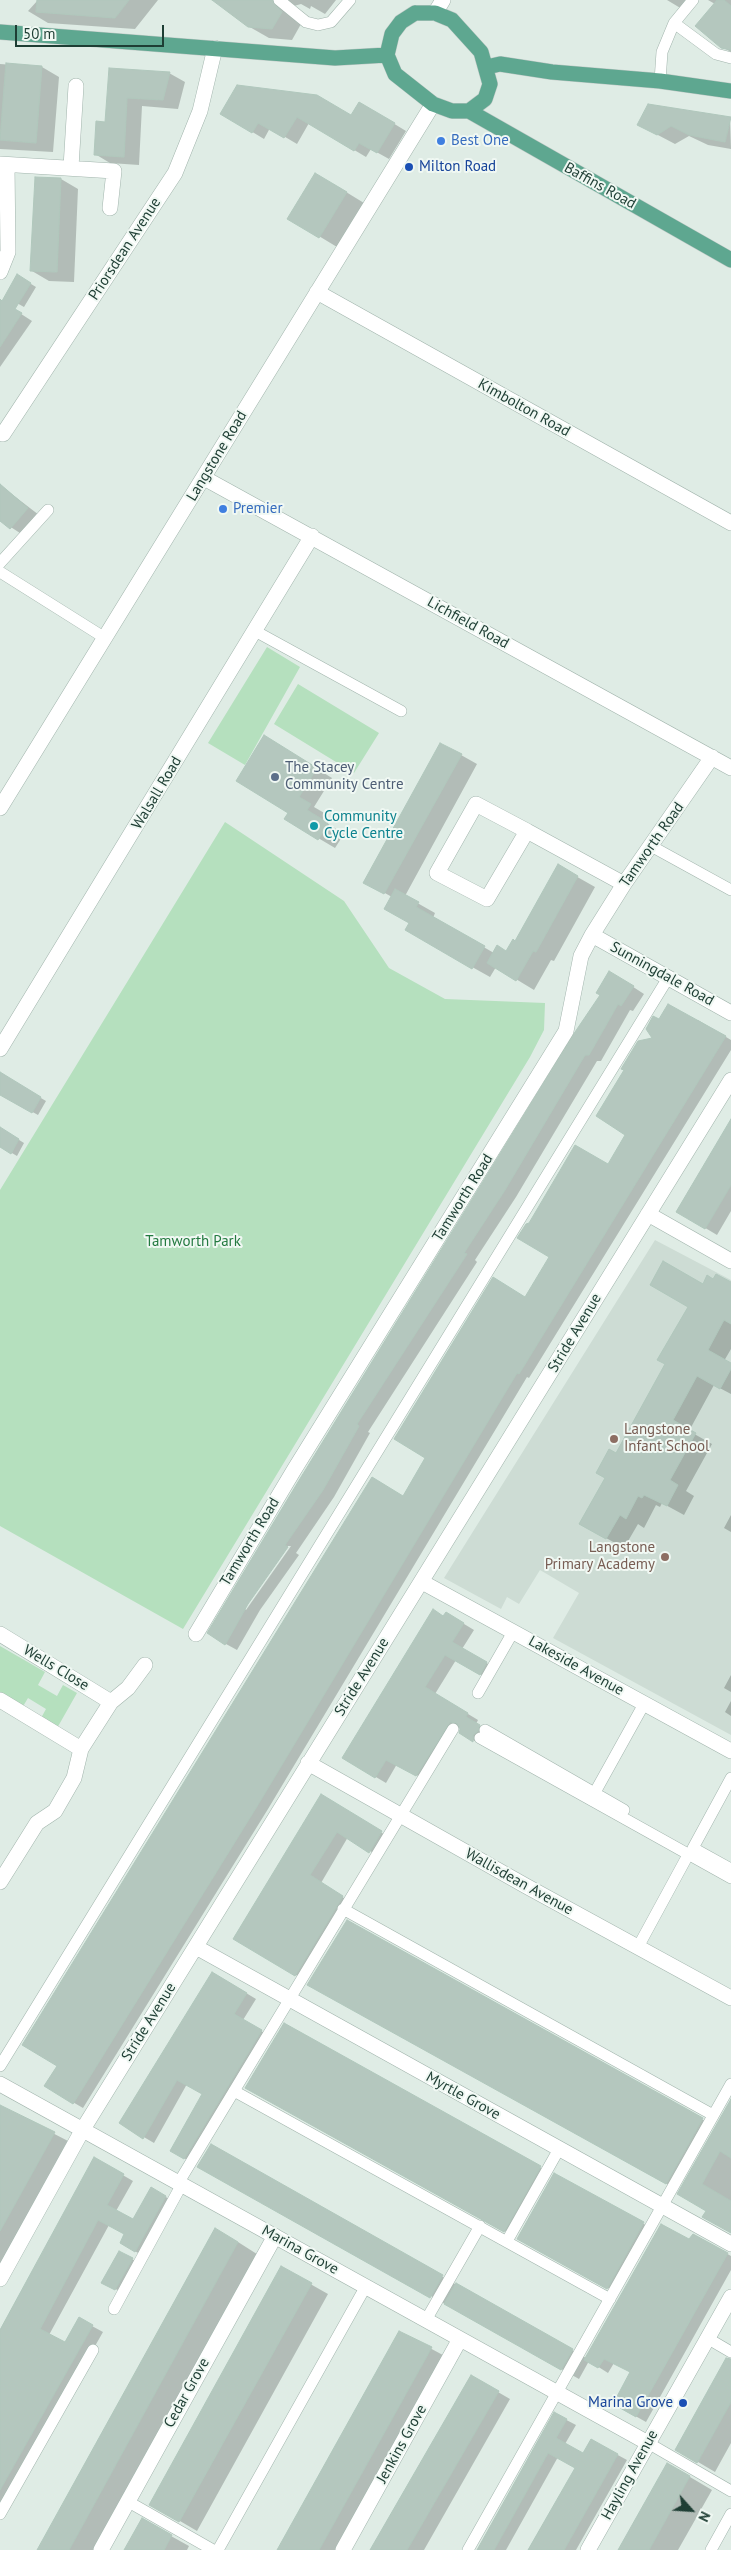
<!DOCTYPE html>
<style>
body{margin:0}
#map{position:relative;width:731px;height:2550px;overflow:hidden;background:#dfece5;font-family:"PT Sans",sans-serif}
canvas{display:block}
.north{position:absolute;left:666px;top:2485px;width:50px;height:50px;-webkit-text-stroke:4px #f0f8f3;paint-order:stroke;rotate:116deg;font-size:14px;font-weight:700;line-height:20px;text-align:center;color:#1e3e34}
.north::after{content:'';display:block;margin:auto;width:18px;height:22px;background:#1e3e34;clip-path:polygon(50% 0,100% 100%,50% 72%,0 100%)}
.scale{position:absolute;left:15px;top:25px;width:149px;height:22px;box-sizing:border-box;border:2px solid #1e3e34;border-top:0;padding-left:6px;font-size:15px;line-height:18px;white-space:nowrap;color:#1e3e34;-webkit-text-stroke:4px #f0f8f3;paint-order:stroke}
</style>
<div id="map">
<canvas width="731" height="2550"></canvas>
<div class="north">N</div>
<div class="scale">50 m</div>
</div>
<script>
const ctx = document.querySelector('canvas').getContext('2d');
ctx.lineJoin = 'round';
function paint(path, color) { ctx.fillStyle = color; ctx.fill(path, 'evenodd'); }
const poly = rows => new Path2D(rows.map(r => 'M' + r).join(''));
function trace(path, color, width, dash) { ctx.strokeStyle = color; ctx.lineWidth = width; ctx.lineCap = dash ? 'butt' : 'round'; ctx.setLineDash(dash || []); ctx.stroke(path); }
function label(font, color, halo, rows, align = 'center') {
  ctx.font = font + ' "PT Sans",sans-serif'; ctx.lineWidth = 4; ctx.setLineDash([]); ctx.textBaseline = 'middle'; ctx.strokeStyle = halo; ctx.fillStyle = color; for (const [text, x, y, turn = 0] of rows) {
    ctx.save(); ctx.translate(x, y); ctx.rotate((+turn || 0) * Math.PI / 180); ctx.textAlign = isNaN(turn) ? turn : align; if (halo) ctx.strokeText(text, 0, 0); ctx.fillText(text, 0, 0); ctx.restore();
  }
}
const built = poly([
 [655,1240,731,1280,731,1735,553,1638,579,1593,540,1570,519,1604,507,1597,501,1609,444,1578]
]);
const green = poly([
 [267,647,300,667,245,765,208,743],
 [298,684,379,733,354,773,274,724],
 [225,822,344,901,389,968,445,999,545,1003,544,1030,530,1057,183,1629,0,1526,0,1190],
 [0,1646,45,1672,38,1685,57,1696,63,1685,77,1693,56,1730,40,1720,46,1709,28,1698,22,1708,0,1696]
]);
const shadow = poly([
 [38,0,158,0,135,29,48,23,28,11],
 [214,0,336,0,325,14,311,6,310,9,301,4,294,6,301,24,292,40,269,38,248,26],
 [667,0,689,0,682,9],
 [708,0,731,0,731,52,722,47,715,4],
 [0,64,42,67,59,77,53,152,0,149],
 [110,69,169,73,185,82,178,109,142,106,139,165,110,163,95,154,106,123],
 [360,103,406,131,389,159,371,149,366,157,309,123,297,144,270,128,264,139,221,113,352,117],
 [649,105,730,118,731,149,708,145,689,136,675,144,656,134],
 [61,179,78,189,74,282,49,281,32,271],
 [333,184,364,203,337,247,289,218],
 [18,276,36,287,24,307,6,297],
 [0,309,15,310,32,321,0,367],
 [0,485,39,515,23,535,0,520],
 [280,746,332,778,314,807,326,814,322,820,344,834,335,848,286,819,290,812],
 [461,755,477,764,405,896,435,913,433,918,494,953,507,952,515,942,558,866,595,887,554,961,551,960,534,990,496,967,490,977,406,930,410,923,392,897,365,882],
 [621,979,644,994,633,1011,630,1010,601,1061,597,1061,516,1197,475,1260,477,1262,368,1432,370,1433,334,1497,296,1553,299,1555,260,1610,237,1650,226,1644,209,1633],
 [288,1546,291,1546,246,1610,244,1608],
 [698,1020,731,1040,731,1050,529,1378,527,1377,268,1809,83,2108,45,2086,627,1134,659,1021],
 [4,1076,46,1101,38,1115,0,1094,0,1081],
 [731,1123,731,1211,717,1235,677,1211],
 [0,1128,24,1143,17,1156,0,1146],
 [713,1280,731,1284,731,1349,724,1361,731,1365,731,1394,714,1385,689,1431,712,1444,686,1491,694,1496,684,1515,662,1503,660,1507,656,1505,644,1528,638,1524,624,1548,581,1524,667,1364,703,1285],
 [731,1515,731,1532,724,1528],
 [446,1613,474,1630,462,1649,497,1669,490,1680,456,1660,435,1694,478,1720,476,1724,489,1732,483,1746,461,1733,462,1724,427,1781,397,1764,386,1783,344,1758],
 [731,1675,731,1692,724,1688],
 [731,1701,731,1716,725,1712],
 [321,1796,392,1839,381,1858,348,1837,321,1883,353,1904,306,1981,234,1938],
 [347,1921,712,2125,676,2189,309,1985],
 [213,1973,256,1999,243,2020,271,2037,194,2164,172,2151,204,2094,187,2084,154,2143,120,2123],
 [285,2024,550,2173,514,2236,246,2088],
 [731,2102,731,2232,708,2210,679,2194],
 [0,2106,70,2142,0,2269],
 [211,2146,586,2358,694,2235,731,2256,731,2270,646,2422,614,2404,632,2372,614,2363,608,2373,589,2361,579,2379,199,2166],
 [95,2159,133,2181,116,2211,134,2221,151,2189,175,2202,145,2257,121,2243,126,2234,109,2225,49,2335,65,2344,79,2319,103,2332,0,2513,0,2330],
 [554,2175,653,2229,617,2293,519,2238],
 [238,2242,260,2256,98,2550,38,2550],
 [120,2252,137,2262,121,2292,103,2282],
 [282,2268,328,2294,197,2531,151,2504],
 [400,2332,454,2361,349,2550,278,2550],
 [731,2360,731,2443,715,2472,676,2449],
 [472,2377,510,2399,424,2550,372,2550],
 [555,2414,576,2425,565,2444,584,2455,592,2441,627,2460,576,2550,528,2550,576,2468,558,2457,506,2550,478,2550],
 [668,2464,712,2490,678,2550,620,2550],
 [142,2520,189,2546,187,2550,125,2550]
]);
const building = poly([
 [37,0,129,0,115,18,36,12,37,0],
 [212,0,272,0,282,12,272,29,248,27,212,0],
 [717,0,724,0,731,6,731,50,721,48,695,26,717,0],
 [6,63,42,66,36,143,0,140,6,63],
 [109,68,170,72,163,100,127,98,124,157,94,155,96,121,105,122,109,68],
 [237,85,317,95,351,115,359,102,395,123,377,153,359,143,354,151,297,117,284,138,258,123,252,133,220,114,237,85],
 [648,104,731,117,725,142,689,135,671,126,657,135,637,125,648,104],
 [315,173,347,192,319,238,287,219,315,173],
 [35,177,61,178,57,272,30,271,35,177],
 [17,274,31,283,15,309,22,313,0,347,0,299,2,301,17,274],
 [0,484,28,508,10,529,0,521,0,484],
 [264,735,317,768,299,797,311,804,307,810,328,823,318,840,284,819,288,813,236,781,264,735],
 [440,743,462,754,384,894,363,883,440,743],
 [558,864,578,876,536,952,533,951,516,981,487,963,497,945,506,951,513,939,515,941,558,864],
 [395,889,419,902,416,907,485,946,472,969,405,930,409,923,384,909,395,889],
 [609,971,634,986,621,1006,618,1004,589,1055,585,1055,505,1190,464,1253,467,1254,357,1424,359,1426,323,1490,285,1545,288,1547,248,1604,225,1645,207,1633,298,1482,575,1032,600,995,596,993,609,971],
 [668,1004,726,1036,519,1374,517,1373,259,1803,73,2104,44,2086,57,2066,22,2045,372,1477,403,1496,425,1458,394,1439,493,1277,525,1297,549,1257,517,1238,526,1224,529,1223,575,1145,608,1164,625,1135,596,1116,624,1070,621,1069,638,1041,652,1038,646,1029,653,1016,659,1019,668,1004],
 [0,1072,41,1097,32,1113,0,1095,0,1072],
 [731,1119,731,1185,705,1229,676,1212,731,1119],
 [0,1127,19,1139,11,1154,0,1147,0,1127],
 [663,1261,703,1284,707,1275,713,1279,716,1274,731,1282,731,1324,724,1320,708,1350,731,1363,731,1369,720,1389,697,1376,673,1420,696,1433,670,1480,678,1485,667,1506,644,1495,642,1498,638,1496,626,1519,620,1515,606,1539,579,1524,605,1478,596,1473,609,1449,616,1453,665,1364,657,1360,688,1307,650,1285,663,1261],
 [433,1609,443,1616,446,1612,464,1623,452,1642,487,1662,480,1675,445,1655,425,1687,468,1713,466,1717,480,1725,478,1731,473,1735,473,1742,459,1733,460,1729,457,1723,450,1722,416,1776,386,1760,375,1778,342,1758,433,1609],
 [321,1794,382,1831,369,1853,337,1832,310,1875,343,1896,295,1976,233,1939,321,1794],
 [347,1920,703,2118,666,2184,307,1985,347,1920],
 [212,1972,247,1993,234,2014,262,2030,184,2159,170,2151,202,2094,177,2080,143,2139,119,2123,212,1972],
 [284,2023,541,2166,504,2232,245,2088,284,2023],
 [731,2099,731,2158,720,2151,702,2184,731,2201,731,2233,702,2217,706,2211,677,2194,731,2099],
 [0,2105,55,2132,0,2231,0,2105],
 [211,2144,443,2275,430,2298,197,2167,211,2144],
 [94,2157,124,2174,107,2205,133,2219,151,2187,166,2196,135,2252,120,2243,124,2234,98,2220,40,2329,65,2342,79,2317,93,2325,0,2490,0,2330,94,2157],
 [554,2173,644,2222,607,2289,517,2239,554,2173],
 [661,2224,689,2239,693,2234,728,2253,636,2417,613,2404,630,2372,604,2359,598,2368,584,2360,661,2224],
 [215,2228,238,2242,69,2550,37,2550,215,2228],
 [119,2251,133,2258,115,2290,101,2283,119,2251],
 [281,2266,312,2283,179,2522,149,2505,281,2266],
 [456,2283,573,2349,561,2370,444,2304,456,2283],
 [399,2331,432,2347,319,2550,277,2550,399,2331],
 [726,2358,731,2359,731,2402,697,2463,675,2450,726,2358],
 [471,2375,499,2391,407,2550,370,2550,471,2375],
 [554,2412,567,2419,556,2438,583,2453,591,2439,618,2454,564,2550,528,2550,575,2468,548,2453,494,2550,477,2550,554,2412],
 [667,2463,690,2476,649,2550,618,2550,667,2463],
 [142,2518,172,2535,164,2550,124,2550,142,2518]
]);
const service = poly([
 [279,0,306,22,318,25,331,22,350,0],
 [674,23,693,0],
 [660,81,662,52,674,23,716,54,731,58],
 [0,563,48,510],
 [0,572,105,638],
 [255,631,401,711],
 [651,846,731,890],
 [478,1693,513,1632],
 [485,1730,624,1810],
 [480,1738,731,1878],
 [731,1778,693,1848,731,1869],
 [594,1794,644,1704],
 [343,1909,713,2115],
 [638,1947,688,1855],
 [0,2066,668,978],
 [234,2091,610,2299],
 [179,2182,453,1729],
 [507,2241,559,2149],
 [114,2309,182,2184],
 [426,2320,480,2226],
 [707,2338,731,2352],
 [648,2443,731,2491],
 [127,2501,213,2550],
 [0,2514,93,2350],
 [218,2550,366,2286],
 [468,2550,731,2084],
 [711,2550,731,2514]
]);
const minor = poly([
 [0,164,114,171,110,208],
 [71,167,76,86],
 [0,272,8,252,7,165],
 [317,292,731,523],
 [3,434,175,173,200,111,215,48],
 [204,478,731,768],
 [0,808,433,104],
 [527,831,476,804,437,873,487,899,527,831,624,884],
 [592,935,731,1013],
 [0,1049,312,536],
 [648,1214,731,1261],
 [422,1582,731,1751],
 [0,1634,111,1702],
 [196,1634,294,1470,566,1031,581,956,592,935,624,884,712,757],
 [0,1700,81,1749],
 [308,1763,526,1886,731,1998],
 [0,1882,37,1823,55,1811,74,1778,81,1749,111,1702,128,1688,145,1665],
 [196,1947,731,2244],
 [0,2084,648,2443],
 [0,2279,83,2129,731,1080],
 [101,2550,275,2236],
 [343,2550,460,2339],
 [588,2550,731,2297]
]);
const tertiary = poly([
 [435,13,443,0]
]);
const primary = poly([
 [415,13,435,13,452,20,481,52,490,84,485,99,469,111,452,111,433,104,395,74,387,55,392,34,401,22,415,13],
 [0,32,335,58,387,55],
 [487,67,500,64,552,72,660,81,731,91],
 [469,111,731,260]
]);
const markers = [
 [441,141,5,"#3f7fe0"],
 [409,167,5,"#1a4fb4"],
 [223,509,5,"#3f7fe0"],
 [275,777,5,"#5c6f8a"],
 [314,826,5,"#0f9aa8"],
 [614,1439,5,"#8d6e63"],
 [665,1557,5,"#8d6e63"],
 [683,2403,5,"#1a4fb4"]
];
const shopNames = [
 ["Best One",451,141],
 ["Premier",233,509]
];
const transitNames = [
 ["Milton Road",419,167],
 ["Marina Grove",673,2403,"right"]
];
const streetNames = [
 ["Baffins Road",600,186,29],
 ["Priorsdean Avenue",125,249,-57],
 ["Kimbolton Road",524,408,29],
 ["Langstone Road",217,456,-59],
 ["Lichfield Road",468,623,29],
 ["Walsall Road",157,793,-59],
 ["Tamworth Road",652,845,-55],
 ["Sunningdale Road",662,974,29],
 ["Tamworth Road",463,1198,-58],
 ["Stride Avenue",575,1333,-59],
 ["Tamworth Road",250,1542,-59],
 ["Lakeside Avenue",576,1666,29],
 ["Wells Close",56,1668,31],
 ["Stride Avenue",362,1677,-58],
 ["Wallisdean Avenue",519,1882,29],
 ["Stride Avenue",149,2022,-58],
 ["Myrtle Grove",463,2096,29],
 ["Marina Grove",300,2250,29],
 ["Cedar Grove",187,2393,-61],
 ["Jenkins Grove",402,2444,-61],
 ["Hayling Avenue",630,2475,-61]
];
const serviceNames = [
 ["The Stacey",285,768],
 ["Community Centre",285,785]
];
const cultureNames = [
 ["Community",324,817],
 ["Cycle Centre",324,834]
];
const parkNames = [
 ["Tamworth Park",193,1242]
];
const educationNames = [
 ["Langstone",624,1430],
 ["Infant School",624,1447],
 ["Langstone",655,1548,"right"],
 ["Primary Academy",655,1565,"right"]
];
paint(built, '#cddcd4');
paint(green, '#b5e0be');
paint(shadow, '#0003');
paint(building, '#b4c7be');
trace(building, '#b0c7bc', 1);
trace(service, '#a1b4ac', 12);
trace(minor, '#a1b4ac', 16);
trace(tertiary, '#a1b4ac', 16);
trace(primary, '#c0c9c6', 16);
trace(service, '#fff', 11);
trace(minor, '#fff', 15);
trace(tertiary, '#fff', 15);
trace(primary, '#5ea790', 15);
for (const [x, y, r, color] of markers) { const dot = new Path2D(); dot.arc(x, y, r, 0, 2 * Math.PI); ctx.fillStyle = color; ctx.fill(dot); trace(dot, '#f0f8f3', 2); }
label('15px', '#366cbe', '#f0f8f3', shopNames, 'left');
label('15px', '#164399', '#f0f8f3', transitNames, 'left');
label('15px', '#1e3e34', '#f0f8f3', streetNames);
label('15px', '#4e5e75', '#f0f8f3', serviceNames, 'left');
label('15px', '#0d838f', '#f0f8f3', cultureNames, 'left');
label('15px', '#237a40', '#f0f8f3', parkNames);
label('15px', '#785e54', '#f0f8f3', educationNames, 'left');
</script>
